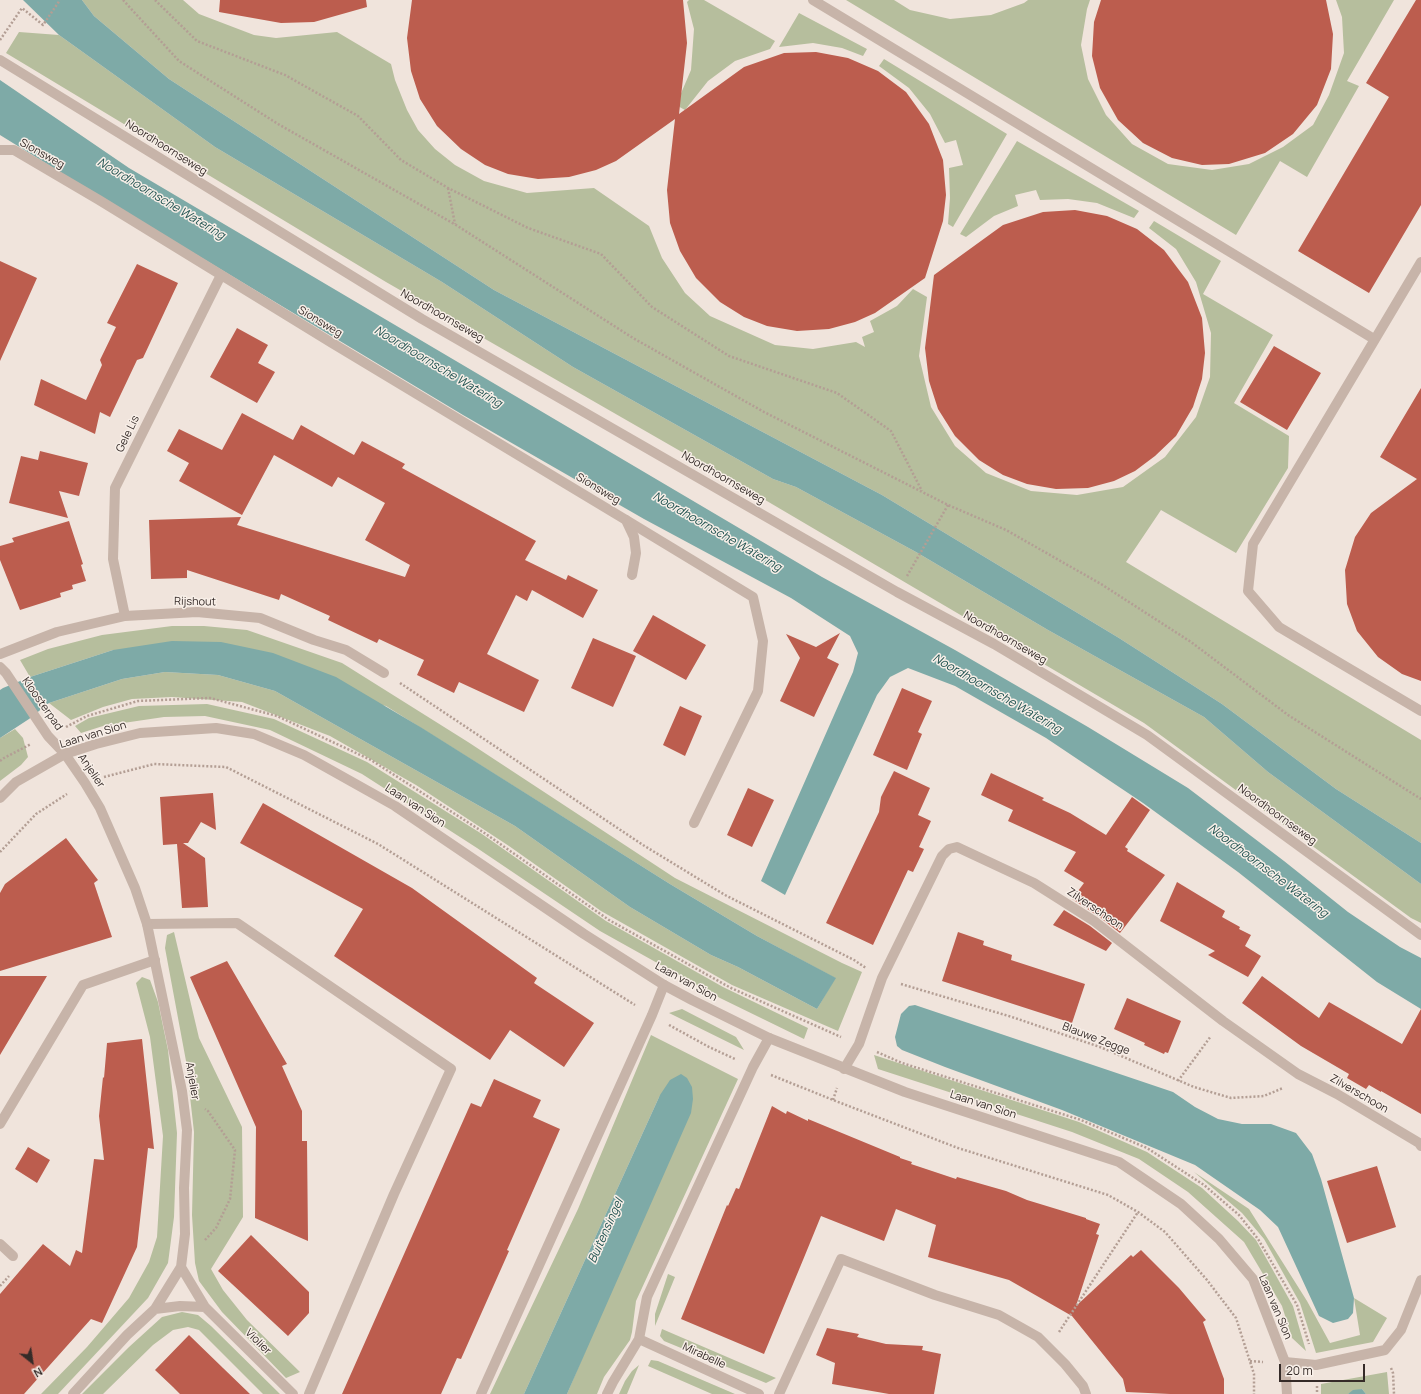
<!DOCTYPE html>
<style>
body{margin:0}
#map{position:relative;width:1421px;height:1394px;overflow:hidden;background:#f0e4dc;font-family:Manrope,sans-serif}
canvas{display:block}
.north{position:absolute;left:12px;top:1342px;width:40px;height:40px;-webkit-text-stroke:3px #f8efe8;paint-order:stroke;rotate:150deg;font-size:11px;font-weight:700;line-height:16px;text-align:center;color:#352b28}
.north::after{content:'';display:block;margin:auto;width:14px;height:18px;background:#352b28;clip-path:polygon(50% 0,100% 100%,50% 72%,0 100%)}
.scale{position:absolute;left:1279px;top:1364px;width:86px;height:18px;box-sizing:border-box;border:2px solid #352b28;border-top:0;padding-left:5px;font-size:12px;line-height:14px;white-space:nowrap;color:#352b28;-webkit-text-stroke:3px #f8efe8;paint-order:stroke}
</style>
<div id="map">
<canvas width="1421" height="1394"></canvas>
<div class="north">N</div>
<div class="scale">20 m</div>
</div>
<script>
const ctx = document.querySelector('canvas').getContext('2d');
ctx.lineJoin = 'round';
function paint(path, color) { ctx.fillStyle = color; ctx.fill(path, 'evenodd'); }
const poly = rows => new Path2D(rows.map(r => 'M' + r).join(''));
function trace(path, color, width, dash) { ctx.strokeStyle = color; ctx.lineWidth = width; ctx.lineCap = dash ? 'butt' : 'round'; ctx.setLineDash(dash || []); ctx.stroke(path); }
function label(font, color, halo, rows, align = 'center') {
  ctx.font = font + ' Manrope,sans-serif'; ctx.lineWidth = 3; ctx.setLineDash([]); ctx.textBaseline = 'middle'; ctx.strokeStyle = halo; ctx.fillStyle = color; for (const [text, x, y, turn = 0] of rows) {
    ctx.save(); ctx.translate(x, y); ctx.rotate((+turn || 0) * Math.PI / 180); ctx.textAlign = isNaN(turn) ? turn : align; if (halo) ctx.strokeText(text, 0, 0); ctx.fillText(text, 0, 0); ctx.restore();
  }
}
const green = poly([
 [82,0,183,0,199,14,254,35,276,38,337,32,391,64,395,80,407,110,418,130,435,149,455,165,484,181,527,193,594,188,649,226,662,258,685,293,710,316,775,345,813,349,856,342,865,347,862,337,874,332,870,321,897,306,913,289,927,297,919,356,931,407,955,446,986,473,1031,491,1077,495,1123,487,1165,457,1196,417,1210,377,1211,333,1196,282,1176,249,1149,228,1154,221,1221,261,1203,294,1273,335,1234,403,1289,436,1288,468,1236,553,1161,510,1126,562,1421,740,1421,843,1336,789,1222,704,1119,638,882,495,494,290,169,79,94,16],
 [689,0,704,0,775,41,770,49,735,61,708,81,685,110,676,105,691,70,694,29,687,2],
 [846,0,894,0,910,10,950,19,991,15,1024,3,1028,0,1090,0,1087,9,1081,45,1088,79,1106,115,1132,144,1168,164,1212,170,1249,164,1283,147,1313,125,1329,95,1344,53,1342,17,1336,0,1394,0,1347,81,1359,86,1307,177,1280,161,1236,235],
 [799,13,867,49,863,56,842,48,813,43,779,47],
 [19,32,59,35,215,147,442,282,573,367,773,479,796,487,916,552,1048,630,1204,717,1268,772,1421,884,1421,923,1411,918,1144,723,755,494,386,282,6,53],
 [884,59,1007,134,953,227,948,224,950,198,949,168,963,165,956,140,945,143,930,114,909,88,879,66],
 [1017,141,1139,211,1134,218,1097,203,1068,199,1040,200,1036,190,1015,195,1018,206,994,216,966,237,960,234],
 [172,626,204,626,247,630,342,663,468,742,675,878,842,963,862,972,838,1031,732,985,601,911,509,846,416,785,330,736,242,702,172,697,132,699,103,707,71,720,49,703,122,679,165,672,218,675,275,691,515,826,630,907,711,955,738,967,817,1009,835,978,757,936,670,884,386,706,113,650,30,677,20,660,48,649,102,635],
 [207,704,274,719,367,762,482,834,606,921,723,987,808,1028,804,1039,720,998,600,931,477,848,362,774,270,730,205,716,164,717,103,726,81,733,75,726,89,718,139,706],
 [15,729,23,738,28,757,21,765,0,781,0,738],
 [174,932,199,1038,242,1127,243,1217,211,1269,223,1290,247,1320,300,1372,286,1378,222,1312,199,1281,195,1263,192,1215,194,1132,186,1061,165,948,167,935],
 [142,977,150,980,158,1002,168,1050,177,1133,174,1217,168,1263,148,1298,58,1394,41,1394,87,1347,129,1298,149,1262,157,1237,163,1136,150,1037,136,983],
 [682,1009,736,1037,744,1050,669,1013],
 [651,1035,738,1079,636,1301,632,1332,630,1340,604,1377,597,1394,567,1394,586,1349,660,1095,524,1394,490,1394,578,1209],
 [874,1055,1079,1122,1147,1152,1202,1188,1238,1221,1256,1240,1293,1306,1306,1351,1292,1338,1282,1306,1244,1242,1188,1192,1139,1159,1072,1132,878,1069],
 [1194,1172,1249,1209,1307,1301,1330,1343,1360,1335,1354,1298,1387,1318,1373,1342,1316,1353,1300,1303,1264,1239,1242,1213],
 [668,1274,675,1277,655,1326,655,1314],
 [182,1312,198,1315,211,1326,280,1394,263,1394,199,1330,188,1327,173,1330,153,1345,103,1394,82,1394,129,1347,162,1317],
 [662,1329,776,1378,766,1383,664,1341,660,1336],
 [651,1360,658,1361,735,1394,712,1394,648,1366],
 [639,1365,627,1394,619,1394,625,1381,632,1371],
 [1387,1372,1389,1394,1366,1394,1362,1389,1348,1394,1321,1394,1321,1384]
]);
const water = poly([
 [23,0,82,0,94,16,169,79,494,290,882,495,1119,638,1222,704,1336,789,1421,843,1421,884,1268,772,1204,717,1048,630,916,552,796,487,773,479,573,367,442,282,215,147,59,35],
 [0,80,129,168,822,577,955,650,1088,727,1188,788,1284,861,1348,912,1400,947,1421,958,1421,1009,1377,982,1238,872,1143,803,1046,738,955,686,908,668,890,677,877,695,785,895,761,881,853,672,858,653,850,636,791,598,644,519,463,415,102,198,0,135],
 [172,641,221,642,273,653,336,677,422,728,670,884,757,936,836,978,817,1009,738,967,711,955,630,907,515,826,275,691,218,675,165,672,122,679,49,703,29,719,0,738,0,690,3,688,30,677,113,650],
 [915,1005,1173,1092,1195,1107,1218,1119,1242,1124,1271,1124,1296,1133,1312,1154,1321,1179,1354,1298,1353,1313,1348,1319,1333,1323,1319,1316,1278,1227,1260,1210,1195,1165,1062,1110,945,1067,902,1050,897,1046,895,1037,901,1014,909,1006],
 [681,1074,687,1078,692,1087,693,1099,691,1113,567,1394,524,1394,660,1095,670,1080],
 [1362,1389,1366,1394,1348,1394,1353,1390]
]);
const building = poly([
 [220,0,366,0,367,7,314,22,281,23,219,12],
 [412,0,683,0,687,43,679,114,744,67,784,53,816,52,848,58,878,71,906,92,929,124,943,160,946,195,943,221,925,278,875,313,855,322,829,329,797,331,767,326,744,317,720,302,696,278,680,251,670,223,667,190,675,119,616,161,596,170,569,177,538,179,508,174,485,165,461,149,437,126,420,99,411,71,407,38],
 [1101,0,1326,0,1333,34,1331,69,1317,105,1293,134,1265,153,1229,164,1202,165,1172,158,1143,143,1118,120,1100,88,1092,56,1094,22],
 [1416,0,1421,0,1421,205,1369,293,1298,251,1389,97,1366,83],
 [1075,210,1107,216,1137,229,1164,250,1188,282,1202,318,1205,353,1202,379,1193,407,1176,436,1155,456,1135,471,1114,481,1088,488,1056,489,1027,484,1003,475,979,460,955,436,938,409,929,381,925,348,934,275,1003,225,1043,212],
 [0,261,37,278,0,361],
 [137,264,178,283,143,358,137,360,110,417,100,412,95,434,34,405,41,379,86,400,102,365,100,360,116,327,107,323],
 [237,328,268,345,258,363,275,372,257,403,210,377],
 [1274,346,1321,373,1287,430,1240,402],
 [1421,388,1421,681,1402,674,1378,657,1357,631,1347,604,1345,570,1355,537,1371,513,1417,479,1380,457],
 [242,413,293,440,301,425,354,455,362,441,405,464,402,468,536,541,525,560,566,580,568,575,598,590,583,618,532,590,527,601,516,595,487,654,539,680,524,712,459,682,454,693,417,675,424,660,379,639,377,643,328,620,330,616,281,594,279,600,187,570,187,578,151,579,149,520,241,517,237,525,405,577,410,565,365,540,385,503,338,477,332,487,274,455,242,515,179,481,189,463,167,451,179,429,222,450],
 [40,451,88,463,79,496,59,491,68,518,9,503,21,456,38,460],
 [69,521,83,564,81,565,86,581,72,585,73,589,60,593,61,597,20,610,0,560,0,546,14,542,12,538],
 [653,615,706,645,686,680,633,651],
 [840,633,827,658,839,664,814,717,780,701,800,658,786,634,816,647],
 [593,638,636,656,613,707,571,688],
 [902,688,932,701,918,732,922,734,907,770,873,755],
 [680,706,702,716,685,756,663,745],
 [894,771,930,788,918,815,931,821,919,847,924,849,913,872,908,870,873,945,826,923,879,812,881,797],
 [991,773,1044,798,1042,800,1070,813,1106,835,1132,797,1150,810,1125,847,1128,849,1127,851,1165,875,1120,933,1098,916,1072,899,1084,883,1064,871,1076,852,1008,821,1013,810,981,795],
 [748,788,774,800,752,847,727,835],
 [213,793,216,830,201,822,188,843,183,843,205,858,208,907,182,908,177,844,163,845,160,797],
 [263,803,412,888,537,978,534,983,594,1023,564,1067,510,1030,490,1060,334,956,363,909,240,843],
 [66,838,98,880,94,883,112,937,0,971,0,893,5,884],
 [1177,882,1225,911,1222,917,1240,927,1239,929,1251,935,1245,946,1261,956,1248,977,1208,955,1215,951,1160,921],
 [1064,910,1090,926,1112,943,1106,951,1053,925],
 [958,932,984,941,983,945,1012,955,1011,960,1085,984,1072,1023,942,981],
 [227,961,287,1064,282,1066,302,1111,302,1141,307,1141,308,1241,255,1218,256,1127,190,977],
 [0,976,47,976,0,1055],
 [1262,976,1319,1018,1329,1002,1402,1044,1421,1009,1421,1114,1381,1091,1381,1092,1369,1085,1366,1089,1347,1078,1349,1074,1301,1046,1242,1003],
 [1127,998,1181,1021,1168,1053,1165,1052,1164,1054,1144,1045,1145,1043,1114,1029],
 [142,1039,154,1149,148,1148,137,1247,102,1323,91,1319,24,1394,0,1394,0,1294,43,1244,70,1266,76,1250,82,1253,94,1159,104,1160,99,1116,103,1077,104,1078,107,1043],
 [494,1079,541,1100,533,1117,560,1129,507,1250,509,1251,461,1359,457,1358,441,1394,342,1394,471,1103,481,1107],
 [772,1106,786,1114,787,1111,808,1121,808,1119,900,1157,900,1158,912,1162,911,1164,956,1179,957,1177,1006,1191,1027,1200,1086,1218,1086,1219,1100,1224,1096,1234,1099,1235,1076,1306,1131,1255,1133,1257,1141,1250,1179,1288,1206,1320,1203,1322,1224,1379,1224,1394,1170,1394,1126,1392,1123,1379,1072,1316,1009,1280,928,1257,936,1225,896,1209,884,1241,821,1216,803,1260,764,1354,681,1319,727,1205,728,1206,736,1188,739,1189],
 [28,1147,50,1160,37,1183,15,1169],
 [1377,1166,1396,1227,1347,1243,1327,1181],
 [251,1235,309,1292,309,1313,288,1336,218,1271],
 [827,1328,859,1334,857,1337,886,1344,923,1346,922,1350,941,1354,934,1394,889,1394,832,1384,835,1363,816,1355],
 [189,1335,223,1368,250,1394,180,1394,173,1387,155,1370]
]);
const path = poly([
 [123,0,179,61,278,124,456,225,633,338,764,412,948,505,1006,530,1101,584,1191,642,1288,715,1421,799],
 [155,0,197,41,285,75,358,116,401,160,448,188,528,228,601,254,652,307,729,356,837,393,891,431,922,491],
 [0,40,22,8,43,25,60,0],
 [448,188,455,224],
 [907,576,948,505],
 [400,683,643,845,725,895,854,960,866,968],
 [66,727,87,716,138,701,210,698,277,716,371,760,483,832,609,920,731,988,841,1037],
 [0,761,4,758,31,744],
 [104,777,154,764,226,767,378,844,635,1005],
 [0,852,36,814,67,794],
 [901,984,1012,1017,1100,1047,1194,1087,1231,1098,1264,1096,1283,1088],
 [669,1025,709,1047,735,1059],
 [877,1052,902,1063,1081,1120,1147,1148,1204,1185,1239,1215,1258,1239,1297,1305,1309,1344],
 [771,1075,833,1100,958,1148,1108,1195,1138,1212,1165,1232,1207,1280,1236,1318,1254,1374,1254,1394],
 [1178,1081,1211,1036],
 [833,1100,837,1088],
 [205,1240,216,1228,230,1199,235,1150,208,1111,205,1109],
 [0,1286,9,1276],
 [1059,1332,1138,1212],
 [1250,1361,1263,1362],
 [1391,1368,1393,1373,1394,1394],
 [1317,1386,1317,1394]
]);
const service = poly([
 [813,0,1374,339],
 [1421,262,1253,544,1248,591,1279,627,1421,711],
 [626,520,753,597,763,641,758,691,694,823],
 [147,924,237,923,451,1069,394,1194,309,1394],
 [0,1124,83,985,155,960],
 [0,1244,13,1256],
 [779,1394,841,1259,935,1295,999,1315,1038,1337,1065,1364,1083,1386,1086,1394]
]);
const minor = poly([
 [0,60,422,319,897,592,994,644,1147,735,1421,935],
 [0,150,14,150,99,200,332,343,626,520,634,537,636,553,632,575],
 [125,616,113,559,115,488,221,275],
 [0,654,57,632,125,616,197,612,260,618,314,640,346,650,384,673],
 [0,667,6,673,48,736,65,754,85,783,100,808,135,888,147,924,182,1091,187,1130,184,1188,185,1234,181,1267,155,1309,127,1335,73,1394],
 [844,1069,859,1044,882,978,942,856,949,849,957,847,1034,883,1094,921,1223,1021,1298,1074,1337,1094,1419,1143,1421,1146],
 [181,1267,205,1307,293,1394],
 [155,1309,180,1306,205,1307],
 [639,1339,759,1394],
 [1285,1362,1316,1365,1385,1350,1401,1330,1421,1280],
 [481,1394,652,1015,664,985],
 [607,1394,613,1382,639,1339,647,1297,753,1067,769,1038]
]);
const tertiary = poly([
 [0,798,16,782,65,754,96,744,140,733,216,728,254,734,304,755,395,806,584,934,664,985,692,1000,769,1038,905,1092,1119,1162,1181,1204,1219,1239,1253,1279,1285,1362,1287,1394]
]);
const streetNames = [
 ["Noordhoornseweg",166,148,32],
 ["Sionsweg",42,154,29],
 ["Noordhoornseweg",442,316,30],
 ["Sionsweg",320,322,31],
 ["Gele Lis",128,434,-64],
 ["Noordhoornseweg",723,478,30],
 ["Sionsweg",598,489,31],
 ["Rijshout",195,602,1],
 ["Noordhoornseweg",1005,638,30],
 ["Kloosterpad",42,704,55],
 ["Laan van Sion",93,735,-17],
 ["Anjelier",91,771,56],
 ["Laan van Sion",415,806,33],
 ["Noordhoornseweg",1277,815,36],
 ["Zilverschoon",1095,909,34],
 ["Laan van Sion",686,982,29],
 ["Blauwe Zegge",1096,1039,21],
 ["Anjelier",192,1081,80],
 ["Zilverschoon",1359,1094,30],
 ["Laan van Sion",983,1105,18],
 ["Laan van Sion",1275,1307,67],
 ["Violier",258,1342,45],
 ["Mirabelle",704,1356,25]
];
const waterNames = [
 ["Noordhoornsche Watering",161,199,31],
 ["Noordhoornsche Watering",438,367,31],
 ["Noordhoornsche Watering",717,532,30],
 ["Noordhoornsche Watering",997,694,30],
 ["Noordhoornsche Watering",1268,871,37],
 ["Buitensingel",606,1231,-66]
];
paint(green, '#b6be9d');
paint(water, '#7eaaa7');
paint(building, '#bc5d4e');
trace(path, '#b39e94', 2.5, [2, 2]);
trace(service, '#c7b4a9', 10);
trace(minor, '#c7b4a9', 10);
trace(tertiary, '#c7b4a9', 10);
label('11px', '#352b28', '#f8efe8', streetNames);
label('italic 12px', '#215351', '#f8efe8', waterNames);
</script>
